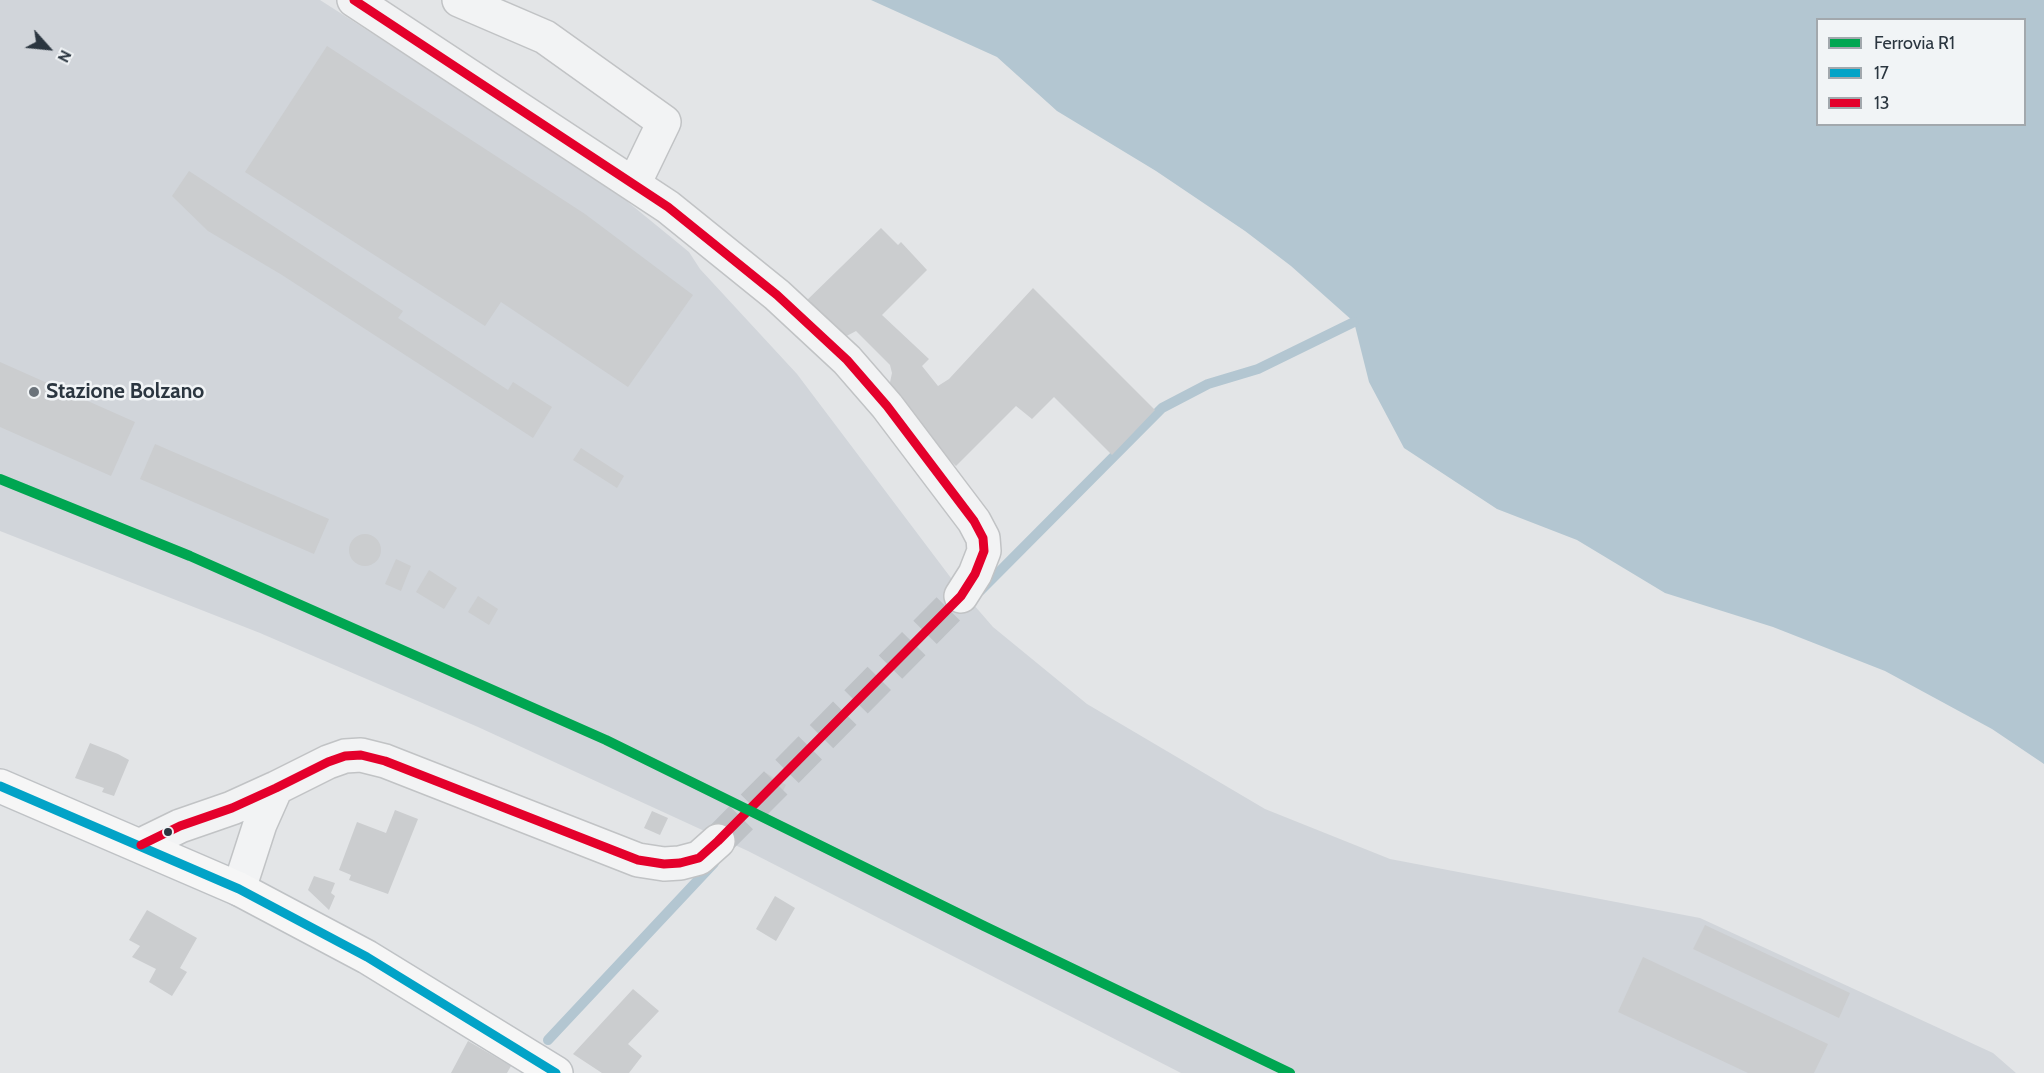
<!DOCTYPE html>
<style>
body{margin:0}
#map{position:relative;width:2044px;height:1073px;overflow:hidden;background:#e3e5e7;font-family:Cabin,sans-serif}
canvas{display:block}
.legend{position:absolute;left:1816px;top:18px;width:210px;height:108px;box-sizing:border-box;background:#f1f4f6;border:2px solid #a2a8ad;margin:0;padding:8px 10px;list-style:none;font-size:18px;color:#2b3640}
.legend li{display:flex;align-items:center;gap:12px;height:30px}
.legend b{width:30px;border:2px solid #a2a8ad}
.north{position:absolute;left:18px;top:18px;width:60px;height:60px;-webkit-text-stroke:4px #f1f4f6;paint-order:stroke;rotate:117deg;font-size:16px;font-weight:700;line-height:24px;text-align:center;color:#2b3640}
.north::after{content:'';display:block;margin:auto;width:21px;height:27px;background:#2b3640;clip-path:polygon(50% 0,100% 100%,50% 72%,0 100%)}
</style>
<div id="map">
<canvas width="2044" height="1073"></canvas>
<ul class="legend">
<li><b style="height:8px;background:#00a651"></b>Ferrovia R1</li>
<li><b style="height:8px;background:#02a3c7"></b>17</li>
<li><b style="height:8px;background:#e4002b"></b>13</li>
</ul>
<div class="north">N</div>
</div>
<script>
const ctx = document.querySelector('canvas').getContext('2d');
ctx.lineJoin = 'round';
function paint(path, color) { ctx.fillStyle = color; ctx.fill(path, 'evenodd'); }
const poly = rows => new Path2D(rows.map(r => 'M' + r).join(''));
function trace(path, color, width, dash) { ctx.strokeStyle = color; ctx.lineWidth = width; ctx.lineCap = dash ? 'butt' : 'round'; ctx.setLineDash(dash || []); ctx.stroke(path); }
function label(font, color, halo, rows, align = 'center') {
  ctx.font = font + ' Cabin,sans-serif'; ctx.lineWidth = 5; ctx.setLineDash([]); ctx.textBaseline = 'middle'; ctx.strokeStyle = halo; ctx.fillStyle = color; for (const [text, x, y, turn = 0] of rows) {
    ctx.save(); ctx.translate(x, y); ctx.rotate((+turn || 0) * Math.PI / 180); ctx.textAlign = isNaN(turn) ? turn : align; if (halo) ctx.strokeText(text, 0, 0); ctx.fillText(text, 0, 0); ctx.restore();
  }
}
const built = poly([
 [0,0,320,0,601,180,689,252,700,269,797,374,954,582,993,627,1087,704,1265,809,1390,859,1700,918,1993,1053,2016,1073,1181,1073,748,851,478,727,260,633,0,531]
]);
const water = poly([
 [871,0,2044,0,2044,764,1992,729,1885,671,1773,627,1665,593,1577,540,1497,509,1404,448,1369,382,1354,322,1291,266,1245,231,1156,171,1057,111,997,57],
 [1818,20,2024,20,2024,124,1818,124]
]);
const stream = poly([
 [980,591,1162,408,1208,384,1258,369,1354,322],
 [548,1040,714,863]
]);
const building = poly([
 [327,46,585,214,693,295,628,387,501,302,485,326,245,172],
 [189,171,403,311,398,318,508,390,513,382,552,407,533,438,282,275,208,231,172,196],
 [881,228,898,245,901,242,927,270,882,315,929,359,922,366,938,386,949,379,1033,288,1155,410,1112,455,1054,397,1032,419,1016,406,956,466,896,410,889,387,892,373,890,365,856,331,841,339,802,305],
 [0,362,135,422,111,476,0,427],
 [155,444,329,519,314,554,140,479],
 [581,448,624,476,617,488,573,460],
 '349 550a16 16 0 1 1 32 0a16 16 0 1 1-32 0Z',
 [396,559,411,566,401,591,385,584],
 [429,570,457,588,444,609,416,592],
 [478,596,498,609,489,625,468,612],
 [90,743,118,754,129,760,114,796,102,792,104,788,75,778],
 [766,773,786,785,779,798,758,788],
 [395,810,418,819,388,894,349,880,351,875,339,870,357,822,386,833],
 [652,811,668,818,660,835,644,828],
 [314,876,335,883,331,893,335,896,329,910,308,890],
 [775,896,795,908,776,941,756,929],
 [147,910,197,938,180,968,187,972,172,996,149,982,156,969,132,957,140,946,129,940],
 [1705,925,1850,993,1839,1018,1693,949],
 [1643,957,1828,1044,1814,1073,1748,1073,1618,1012],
 [633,989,659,1011,628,1044,642,1056,629,1073,602,1073,573,1054],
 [468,1041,511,1066,507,1073,451,1073]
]);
const minorTunnel = poly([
 [718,841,961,596]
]);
const minor = poly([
 [354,0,668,207,777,295,847,360,887,406,974,521,983,538,984,551,975,574,961,596],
 [459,0,545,37,664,122,634,184],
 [141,845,180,826,232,808,276,788,328,762,345,756,361,755,385,761,638,860,664,864,680,863,699,858,718,841],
 [239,889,260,824,276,788]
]);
const major = poly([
 [0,786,239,889,367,957,556,1073]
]);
const bus1 = poly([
 [0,786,239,889,367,957,556,1073]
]);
const bus2 = poly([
 [141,845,180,826,232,808,276,788,328,762,345,756,361,755,385,761,638,860,664,864,680,863,699,858,718,841,961,596,975,574,984,551,983,538,974,521,887,406,847,360,777,295,668,207,354,0]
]);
const rail1 = poly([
 [0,479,190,556,606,740,984,926,1290,1073]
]);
const markers = [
 [34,392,6,"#6b737a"],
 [168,832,5,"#2b3640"]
];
const poiNames = [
 ["Stazione Bolzano",46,392]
];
paint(built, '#d1d5da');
paint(water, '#b3c6d1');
trace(stream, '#b3c6d1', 10);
paint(building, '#cbcdcf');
trace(minorTunnel, '#bec2c6', 33, [33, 16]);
trace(minor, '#c1c3c5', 36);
trace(major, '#bfc2c5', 36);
trace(minor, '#f2f3f4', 33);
trace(major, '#f6f6f6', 33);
trace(bus1, '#02a3c7', 9);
trace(bus2, '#e4002b', 9);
trace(rail1, '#00a651', 10);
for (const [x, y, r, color] of markers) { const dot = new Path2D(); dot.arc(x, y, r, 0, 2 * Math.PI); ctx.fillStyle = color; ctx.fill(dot); trace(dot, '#f1f4f6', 2); }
label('bold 21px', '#2b3640', '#f1f4f6', poiNames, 'left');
</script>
